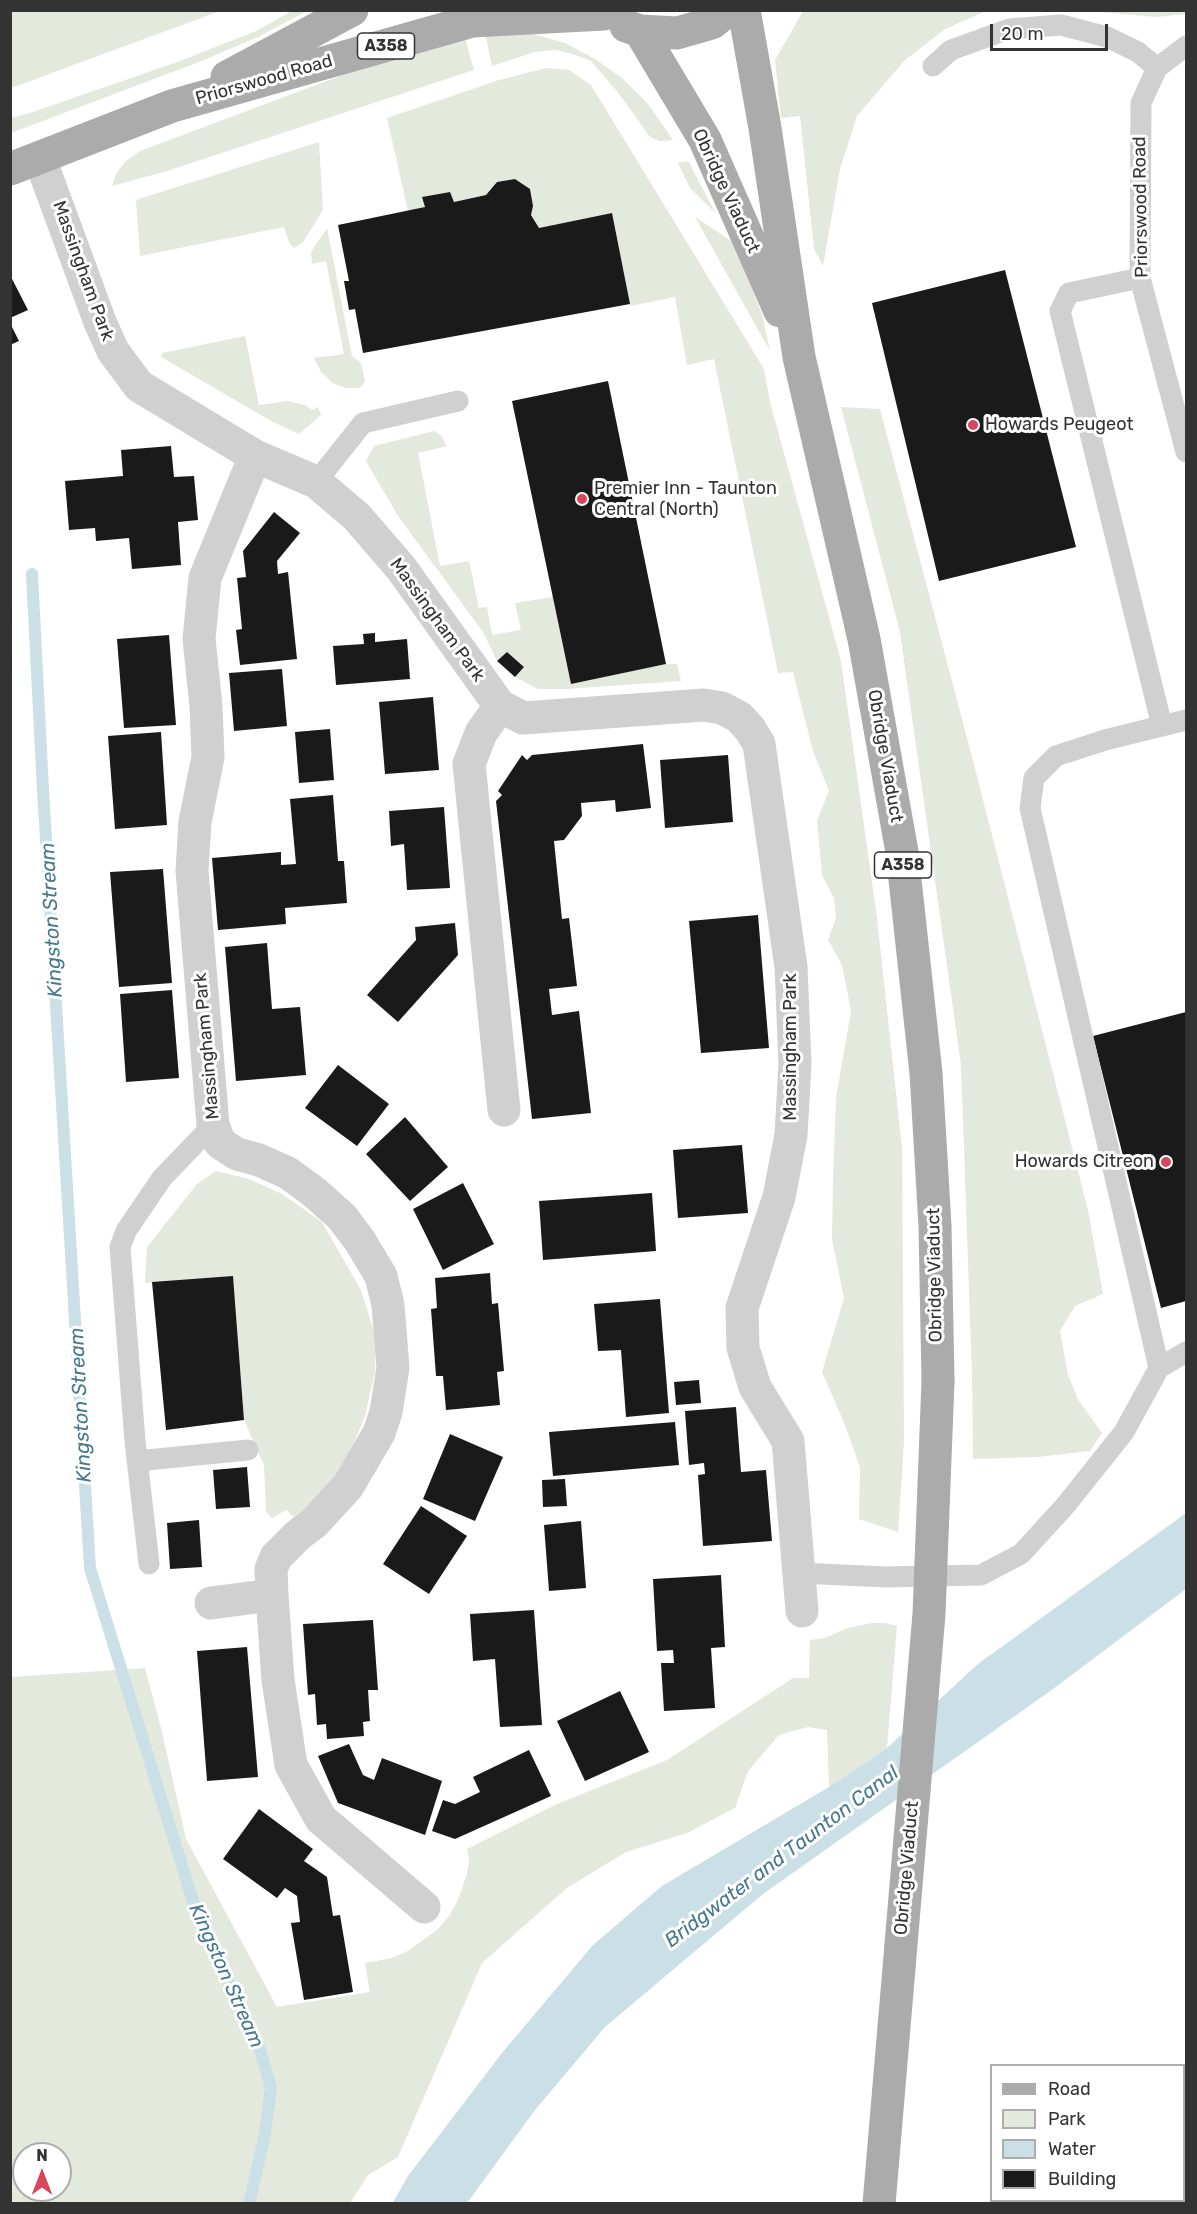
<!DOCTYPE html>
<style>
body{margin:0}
#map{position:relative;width:1197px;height:2214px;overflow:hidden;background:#fff;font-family:Rubik,sans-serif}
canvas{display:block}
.frame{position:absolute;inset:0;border:12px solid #333;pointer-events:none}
.legend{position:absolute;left:990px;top:2064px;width:195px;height:138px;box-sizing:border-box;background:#fff;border:2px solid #adadad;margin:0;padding:8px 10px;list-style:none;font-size:18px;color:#333}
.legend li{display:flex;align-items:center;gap:12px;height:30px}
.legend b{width:30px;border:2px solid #adadad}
.north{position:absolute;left:12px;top:2142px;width:60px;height:60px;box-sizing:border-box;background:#fff;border:2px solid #adadad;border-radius:50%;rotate:0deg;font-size:16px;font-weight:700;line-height:24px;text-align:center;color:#333}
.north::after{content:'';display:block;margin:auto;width:21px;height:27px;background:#d8465c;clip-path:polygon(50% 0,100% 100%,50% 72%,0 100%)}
.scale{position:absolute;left:990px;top:24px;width:118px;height:27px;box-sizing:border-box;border:3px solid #333;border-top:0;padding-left:8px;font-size:18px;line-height:21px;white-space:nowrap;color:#333;-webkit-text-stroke:4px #fff;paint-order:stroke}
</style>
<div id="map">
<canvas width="1197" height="2214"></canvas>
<div class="frame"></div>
<ul class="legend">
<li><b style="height:8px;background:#ababab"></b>Road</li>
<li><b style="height:16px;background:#e3e9dc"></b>Park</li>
<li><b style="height:16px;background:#cbdfe7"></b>Water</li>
<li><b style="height:16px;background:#1a1a1a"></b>Building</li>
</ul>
<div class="north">N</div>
<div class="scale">20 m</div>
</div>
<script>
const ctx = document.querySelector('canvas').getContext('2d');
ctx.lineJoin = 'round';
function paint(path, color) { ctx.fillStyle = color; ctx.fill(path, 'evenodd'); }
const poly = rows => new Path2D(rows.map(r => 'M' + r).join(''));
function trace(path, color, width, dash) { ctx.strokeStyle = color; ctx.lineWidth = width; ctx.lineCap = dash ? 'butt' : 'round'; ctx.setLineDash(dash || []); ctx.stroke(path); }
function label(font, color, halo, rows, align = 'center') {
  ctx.font = font + ' Rubik,sans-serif'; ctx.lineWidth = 6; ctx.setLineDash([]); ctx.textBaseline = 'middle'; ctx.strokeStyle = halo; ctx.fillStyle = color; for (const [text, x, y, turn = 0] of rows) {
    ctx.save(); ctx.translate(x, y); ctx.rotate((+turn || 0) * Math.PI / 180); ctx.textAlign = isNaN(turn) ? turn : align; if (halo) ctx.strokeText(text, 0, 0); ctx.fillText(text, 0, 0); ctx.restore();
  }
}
const green = poly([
 [11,10,220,10,220,11,11,88],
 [1186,10,1186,14,1157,17,1088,11],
 [292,11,307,11,258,37,199,62,11,133,11,118,33,112,180,61,256,31],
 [803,11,986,11,945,29,904,61,857,116,840,169,823,266,814,249,800,116,781,118,775,60],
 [485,33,533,34,565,43,595,59,622,78,648,104,673,140,660,141,650,137,620,95,591,61,573,54,556,50,535,52,492,66],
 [464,35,474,70,167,171,112,186,117,172,126,161,140,151,436,40],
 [546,68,569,70,591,85,764,369,770,402,841,661,877,918,902,1148,904,1441,898,1532,859,1519,860,1467,843,1420,822,1372,844,1298,832,1239,833,1180,836,1098,851,1011,842,965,828,940,836,918,834,898,822,875,817,820,829,791,813,751,793,672,778,673,714,359,687,365,675,297,630,306,612,213,539,228,531,215,533,206,530,189,515,179,497,182,486,195,454,202,450,192,423,197,425,207,408,211,387,118,499,80],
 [319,142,323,210,303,242,294,248,289,242,284,227,140,256,136,200],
 [688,161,716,214,690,188,678,163],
 [695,217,733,242,762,314,770,351],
 [327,228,352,356,361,363,365,381,362,386,358,388,346,388,333,383,321,372,314,358,344,354,326,261,312,264,311,252],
 [245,336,259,405,288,401,305,405,312,410,318,407,321,415,299,434,273,422,161,357,162,353],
 [841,407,880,409,971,753,1088,1210,1103,1294,1075,1306,1060,1331,1068,1375,1079,1401,1102,1433,1090,1451,1038,1457,973,1459,972,1375,961,1065,900,632],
 [434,431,442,436,447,446,418,453,440,566,469,561,479,608,487,607,492,635,521,630,515,603,553,597,571,684,666,664,677,664,681,681,566,689,538,689,515,677,524,667,507,652,497,661,483,632,398,516,366,461,374,446],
 [216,1171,249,1179,282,1194,322,1222,361,1290,375,1335,375,1372,365,1416,351,1450,328,1487,306,1509,294,1517,286,1510,272,1518,266,1512,264,1465,244,1420,233,1277,145,1283,147,1247,197,1184],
 [872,1623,885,1623,897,1626,887,1748,829,1787,827,1730,808,1727,779,1735,748,1771,735,1808,687,1833,626,1852,567,1888,482,1963,398,2157,368,2175,350,2203,11,2204,11,1677,145,1668,162,1732,186,1839,277,2007,370,1992,365,1963,392,1958,406,1952,437,1930,449,1916,458,1900,467,1874,469,1859,467,1849,557,1804,667,1760,793,1678,809,1678,810,1640,825,1638,847,1628],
 [24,2154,60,2154,60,2190,24,2190]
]);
const water = poly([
 [1186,1513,1186,1589,1053,1689,763,1894,605,2027,535,2110,467,2203,392,2204,408,2176,502,2053,593,1945,662,1886,829,1787,887,1748,978,1664]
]);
const stream = poly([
 [32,574,43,790,90,1568,199,1921,258,2044,271,2087,265,2134,249,2204]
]);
const building = poly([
 [515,179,530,189,533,206,531,215,539,228,612,213,630,304,363,353,355,309,349,310,344,281,349,281,338,225,425,207,422,197,450,192,454,202,486,195,497,182],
 [1005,270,1076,547,939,581,872,303],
 [10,275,28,310,10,318],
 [10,323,19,341,10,345],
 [608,381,666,664,571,684,512,401],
 [171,446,174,477,194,476,198,520,178,522,181,565,132,569,129,538,96,541,95,528,69,530,65,481,123,476,121,450],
 [274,512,300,533,277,561,278,574,288,572,297,659,240,665,236,630,242,629,237,578,246,577,243,551],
 [375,633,375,642,407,639,410,679,336,685,333,646,364,644,363,634],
 [169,635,176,725,124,728,117,639],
 [507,652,524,667,515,677,497,661],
 [282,669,287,726,234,731,229,673],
 [433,697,439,770,385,774,379,702],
 [330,729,334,780,299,783,295,732],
 [161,732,167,825,115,829,108,736],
 [643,744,651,808,616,812,615,800,581,803,582,816,564,840,554,841,562,919,569,918,577,986,549,989,552,1015,579,1011,591,1113,532,1119,496,801,502,795,498,791,522,755,527,760,532,755],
 [728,755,733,822,665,828,660,760],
 [333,795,338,861,344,861,347,903,285,908,286,924,218,930,212,858,281,852,281,865,296,864,290,799],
 [444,807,450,888,407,890,404,844,391,846,389,811],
 [163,869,172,983,119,987,110,872],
 [758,915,769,1048,701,1053,689,921],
 [455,923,458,955,398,1022,367,995,416,940,415,927],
 [267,943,272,1009,300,1007,306,1075,236,1081,225,947],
 [172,990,179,1078,126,1082,120,994],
 [1186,1012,1186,1301,1161,1308,1093,1036],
 [338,1065,389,1104,357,1146,305,1108],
 [405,1117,448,1167,410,1201,366,1154],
 [742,1145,748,1213,678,1218,673,1150],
 [463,1183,494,1244,443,1270,413,1209],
 [652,1193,656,1251,543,1260,539,1201],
 [490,1273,492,1304,498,1303,504,1371,497,1372,500,1405,446,1410,443,1376,436,1376,431,1309,437,1308,435,1278],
 [233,1276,244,1420,166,1430,152,1282],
 [660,1299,669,1413,626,1417,621,1350,598,1351,594,1304],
 [699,1380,701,1403,676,1405,674,1382],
 [736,1407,741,1472,766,1470,772,1541,703,1546,698,1475,705,1474,704,1463,689,1465,685,1411],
 [675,1422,679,1465,553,1476,549,1432],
 [450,1434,503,1457,475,1521,423,1499],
 [247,1467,250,1507,216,1509,213,1470],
 [565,1479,567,1506,543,1507,542,1480],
 [421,1506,467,1536,429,1594,383,1564],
 [199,1520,202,1567,170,1569,167,1523],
 [581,1521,586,1588,549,1591,544,1525],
 [721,1575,725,1647,711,1648,715,1708,664,1711,661,1663,674,1663,673,1650,657,1651,653,1579],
 [534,1610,542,1725,500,1727,495,1659,473,1661,470,1614],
 [373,1620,378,1690,368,1690,370,1721,363,1722,364,1736,327,1739,326,1724,317,1725,315,1694,308,1695,303,1624],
 [247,1647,258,1777,207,1781,197,1651],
 [620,1691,649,1752,585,1781,557,1721],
 [349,1744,363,1775,374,1780,382,1758,442,1781,425,1835,338,1803,318,1756],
 [529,1750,551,1796,455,1839,432,1831,443,1800,455,1804,480,1792,473,1777],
 [259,1809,313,1849,304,1861,327,1877,333,1916,340,1915,353,1992,304,2000,291,1923,300,1922,297,1896,285,1888,277,1898,223,1859]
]);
const lane = poly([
 [1186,46,1157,68,1141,103,1140,278,1186,452],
 [933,66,951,50,1009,29,1061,25,1107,37,1138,52,1157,68],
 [1140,278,1069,293,1060,311,1162,726],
 [316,482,363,423,458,401],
 [1159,1368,1030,808,1034,778,1056,756,1105,740,1186,720],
 [137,1461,248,1450],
 [149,1564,135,1441,120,1247,126,1231,162,1178,213,1125],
 [798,1573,887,1577,981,1575,1021,1554,1065,1506,1124,1432,1159,1368,1186,1352],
 [1184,2179,1186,2178],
 [1103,2204,1113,2200]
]);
const street = poly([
 [40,159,100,322,113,351,139,386,255,456,316,482,357,517,401,568,500,706,523,718,704,705,722,708,739,717,750,729,759,744,791,967,795,1064,791,1135,779,1197,742,1308,743,1348,755,1387,788,1441,802,1611],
 [255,456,205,578,199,639,206,706,208,757,195,822,192,871,213,1125,220,1143,237,1154,259,1160,288,1173,314,1192,342,1217,360,1241,381,1276,388,1305,393,1368,386,1412,379,1433,348,1486,314,1523,298,1535,276,1557,271,1569,272,1595,278,1680,291,1765,321,1819,424,1907],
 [500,706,481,733,469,764,504,1110],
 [211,1603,272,1595]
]);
const primary = poly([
 [744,10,765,128,799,357,864,639,902,852,926,1073,935,1226,938,1381],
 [626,26,640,31,677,33,712,23,728,10],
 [640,31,705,140,780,311],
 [227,77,352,10],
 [10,169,172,106,472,21,604,14]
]);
const primaryBridge = poly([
 [879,2204,929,1614,938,1381]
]);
const markers = [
 [973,425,6,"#d8465c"],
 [582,499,6,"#d8465c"],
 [1166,1162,6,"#d8465c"]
];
const shields = [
 [386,46,57],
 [903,865,57]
];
const shieldNames = [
 ["A358",386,46],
 ["A358",903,865]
];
const streetNames = [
 ["Priorswood Road",264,80,-16],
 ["Obridge Viaduct",726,191,65],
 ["Priorswood Road",1141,207,-91],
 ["Massingham Park",83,271,70],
 ["Massingham Park",437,620,54],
 ["Obridge Viaduct",885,756,80],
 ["Massingham Park",207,1046,-95],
 ["Massingham Park",791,1047,-90],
 ["Obridge Viaduct",935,1275,-91],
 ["Obridge Viaduct",907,1868,-85]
];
const poiNames = [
 ["Howards Peugeot",985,425],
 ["Premier Inn - Taunton",594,489],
 ["Central (North)",594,510],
 ["Howards Citreon",1154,1162,"right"]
];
const waterNames = [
 ["Kingston Stream",52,920,-93],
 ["Kingston Stream",81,1405,-93],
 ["Bridgwater and Taunton Canal",782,1857,-37],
 ["Kingston Stream",226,1976,66]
];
paint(green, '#e3e9dc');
paint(water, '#cbdfe7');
trace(stream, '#cbdfe7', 12);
paint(building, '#1a1a1a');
trace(lane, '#d0d0d0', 21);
trace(street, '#d0d0d0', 33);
trace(primary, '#ababab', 33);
trace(primaryBridge, '#ababab', 33);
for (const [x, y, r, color] of markers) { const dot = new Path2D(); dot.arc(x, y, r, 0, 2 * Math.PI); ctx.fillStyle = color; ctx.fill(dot); trace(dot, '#fff', 2); }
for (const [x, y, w] of shields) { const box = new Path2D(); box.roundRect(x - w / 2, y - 13, w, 26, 4.5); ctx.fillStyle = '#fff'; ctx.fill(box); trace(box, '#333', 1.5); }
label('bold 16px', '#333', null, shieldNames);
label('18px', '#333', '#fff', streetNames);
label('18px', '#333', '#fff', poiNames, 'left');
label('italic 20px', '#46798f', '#fff', waterNames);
</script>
